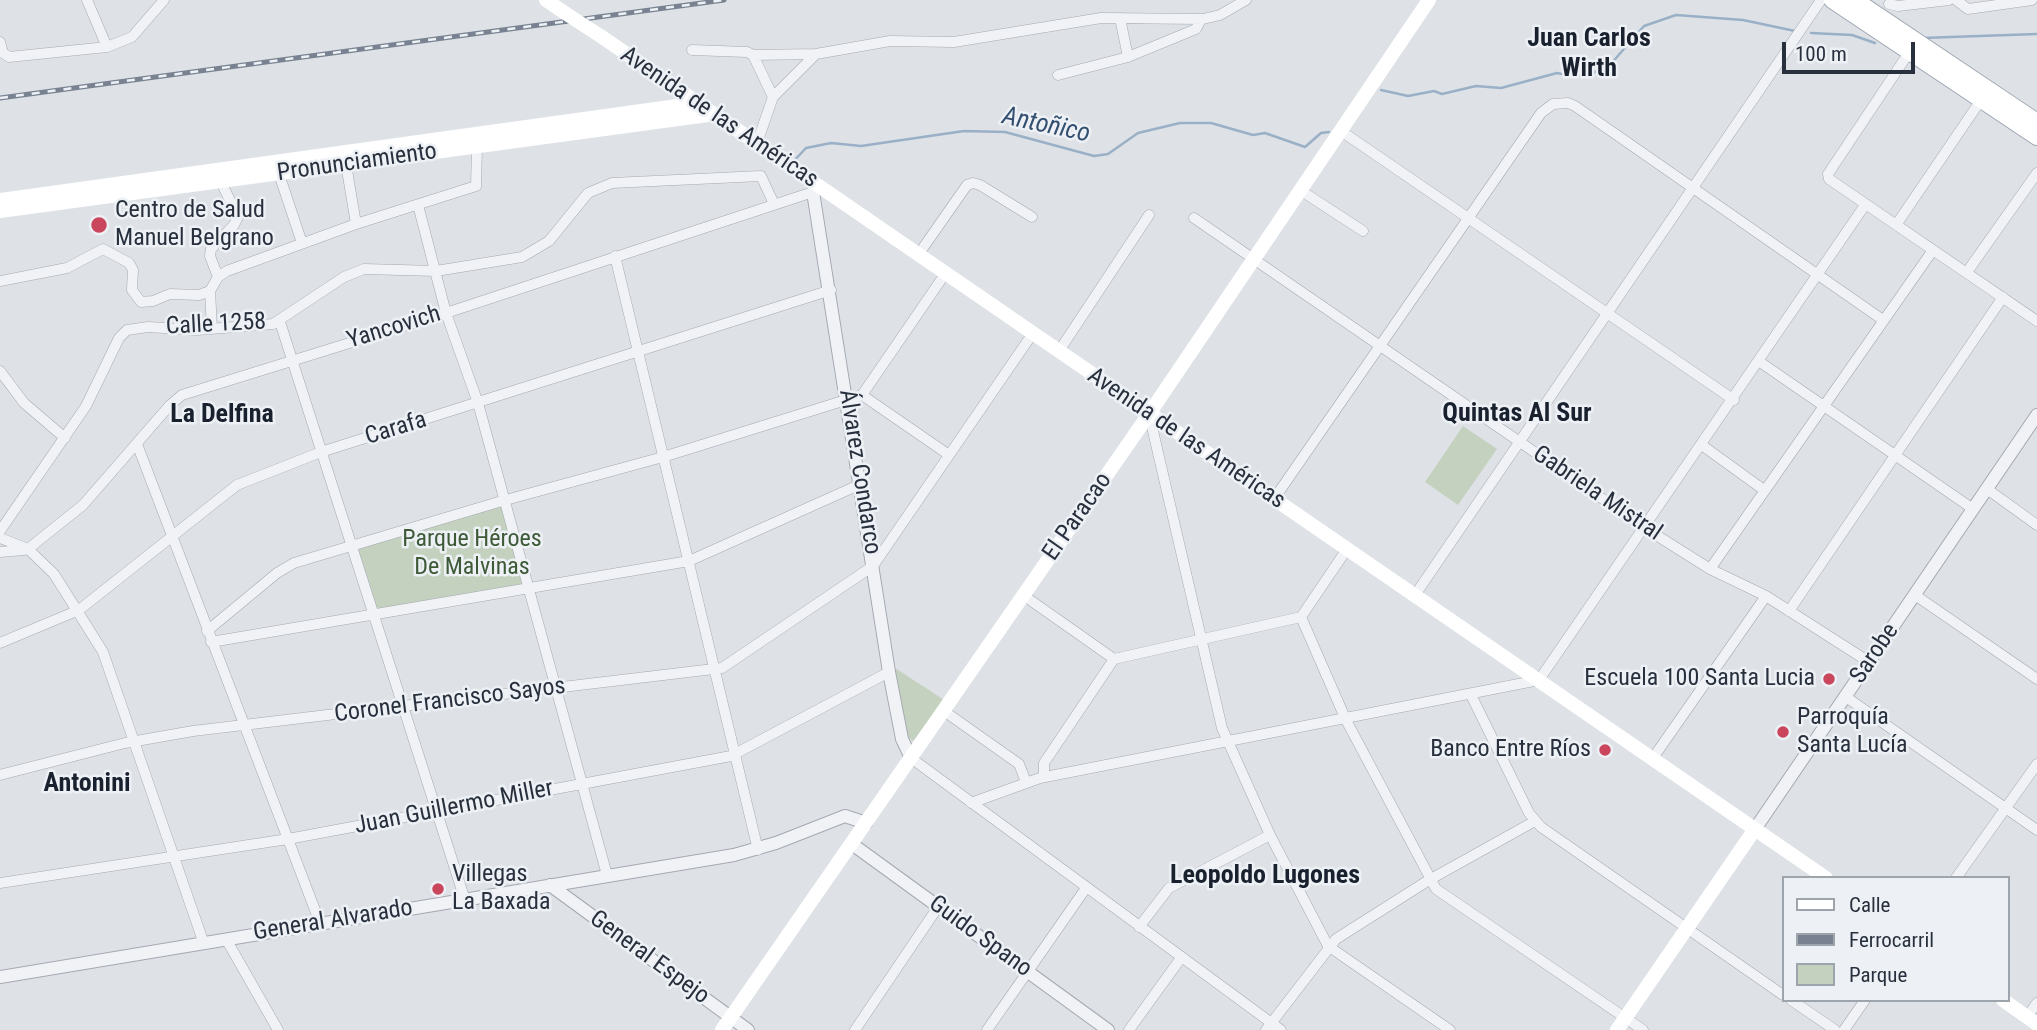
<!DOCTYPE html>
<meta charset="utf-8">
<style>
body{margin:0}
#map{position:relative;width:2037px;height:1030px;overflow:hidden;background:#dee2e7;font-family:"Roboto Condensed",sans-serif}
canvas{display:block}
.legend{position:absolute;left:1782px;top:876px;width:228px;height:126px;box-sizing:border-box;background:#edf1f5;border:2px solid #9ea4ab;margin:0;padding:9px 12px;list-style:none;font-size:21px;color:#28303d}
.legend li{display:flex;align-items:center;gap:14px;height:35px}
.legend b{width:35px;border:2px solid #9ea4ab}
.scale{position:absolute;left:1782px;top:42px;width:133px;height:32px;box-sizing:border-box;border:4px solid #28303d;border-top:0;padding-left:9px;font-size:21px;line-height:24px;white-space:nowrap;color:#28303d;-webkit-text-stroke:5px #edf1f5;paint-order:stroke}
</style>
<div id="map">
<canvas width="2037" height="1030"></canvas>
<ul class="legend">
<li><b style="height:9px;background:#fff"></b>Calle</li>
<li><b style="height:9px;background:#788290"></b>Ferrocarril</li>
<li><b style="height:19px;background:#c4d1bf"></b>Parque</li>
</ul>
<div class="scale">100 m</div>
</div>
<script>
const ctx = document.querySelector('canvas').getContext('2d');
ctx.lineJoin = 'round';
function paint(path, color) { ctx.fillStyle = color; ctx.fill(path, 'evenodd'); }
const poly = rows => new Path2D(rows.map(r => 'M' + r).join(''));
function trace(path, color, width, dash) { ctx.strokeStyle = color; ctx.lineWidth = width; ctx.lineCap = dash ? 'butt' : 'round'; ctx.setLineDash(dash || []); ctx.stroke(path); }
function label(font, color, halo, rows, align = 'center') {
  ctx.font = font + ' "Roboto Condensed",sans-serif'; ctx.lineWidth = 5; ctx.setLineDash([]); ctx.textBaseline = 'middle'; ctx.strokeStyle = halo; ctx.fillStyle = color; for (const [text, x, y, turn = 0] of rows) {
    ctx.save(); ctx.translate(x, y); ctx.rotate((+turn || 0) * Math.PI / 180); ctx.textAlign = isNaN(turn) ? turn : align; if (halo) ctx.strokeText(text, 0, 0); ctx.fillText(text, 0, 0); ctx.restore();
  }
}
const green = poly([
 [1463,426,1497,449,1458,505,1425,482],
 [502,501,527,588,372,613,349,545],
 [895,668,944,700,913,741,906,735]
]);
const stream = poly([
 [1811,33,1852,35,1875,43],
 [1922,38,2037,34],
 [1381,90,1408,96,1434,91,1442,94,1476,86,1501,88,1557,73,1574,76,1590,74,1610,65,1644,26,1676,15,1743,20,1795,31],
 [792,163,806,148,831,143,861,146,964,131,1005,132,1094,156,1108,154,1138,133,1180,123,1211,123,1253,135,1265,133,1305,147,1321,133,1329,132]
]);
const minor = poly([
 [87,0,107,47],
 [1956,0,1968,9,2032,0],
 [1889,4,1898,6,1949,0],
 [1120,18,1128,57],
 [0,42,3,53,9,57,107,47,132,37,164,0],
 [692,50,747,52,753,55,816,54],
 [1910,51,1828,174,1829,179,2037,321],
 [753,55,773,97],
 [1058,75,1128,57,1196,29,1201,19],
 [1341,131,1734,400],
 [757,143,773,97,816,54,890,41,954,42,1101,18,1203,19,1220,15,1246,0],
 [279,174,302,243],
 [1300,190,1363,231],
 [418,205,446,313,478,403,607,875],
 [1194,218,1645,528,1710,569,1766,596,1869,662],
 [356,224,476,186,477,147],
 [1896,225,1981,100],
 [918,255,967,185,973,183,980,185,1032,217],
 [615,256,758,850],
 [1967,272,2037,173],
 [218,277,210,256,211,249,234,225,238,217,221,182],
 [0,281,67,268,103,249,129,263,133,270,132,290,141,302,153,301,170,294,199,295,210,291],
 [280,322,465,900],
 [212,329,210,291,218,277,227,271,356,224,346,164],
 [1059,351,1149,215],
 [1760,362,1973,509],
 [0,371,24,403,65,438],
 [862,395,945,274],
 [1149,414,1222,728,1270,835,1328,946,1450,1030],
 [137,444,320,923],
 [1703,446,1764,490],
 [1987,489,2037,525],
 [1274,499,1541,113,1553,104,1568,103,1575,106,1883,320],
 [0,531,86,406,119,338,127,330,148,327,197,330,273,324,344,277,364,269,436,271,522,257,549,241,588,193,612,183,761,176,774,204],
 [0,538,28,549,54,574,103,652,203,941],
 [28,549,83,505,170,405,182,395,446,313,813,192],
 [0,552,24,550],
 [1710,569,1933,250],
 [1023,595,1114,659],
 [1415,595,1821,0],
 [1915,595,2037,679],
 [1789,611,2003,297],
 [1301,617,1346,720,1436,889,1643,1030],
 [207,631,277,573,294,563,502,501,663,457,862,395,949,455],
 [211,642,689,561,861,484],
 [0,643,79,610,237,485,321,452,831,290],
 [1114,659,1301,617,1347,549],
 [1471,695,1529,813,1541,827,1783,995],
 [1846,697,2037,830],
 [944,711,1019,764,1026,782],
 [911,758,1281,1030],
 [1653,758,1766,596],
 [0,775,125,743,193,731,722,668,873,566,1033,333],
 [1044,777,1044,763,1114,659],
 [971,803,1040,778,1539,680,1865,205],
 [1956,878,2037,764],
 [0,883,288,839,731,756,889,672],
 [1139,927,1169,888,1270,835],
 [226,939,278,1030],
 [1791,1000,1835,1030],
 [2027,1017,2037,1003],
 [855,1030,938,907],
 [987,1030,1086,888],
 [1129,1030,1181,958],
 [1266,1030,1336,939,1429,880,1535,821],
 [1844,1030,1865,1000]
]);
const tertiary = poly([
 [816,184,813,192,889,672,902,739,911,758],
 [1755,829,2037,415],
 [852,844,1108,1030],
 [550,885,748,1030],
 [0,977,734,855,776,843,845,816,866,823]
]);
const secondary = poly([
 [546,0,565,13],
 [602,37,1826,878],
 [0,200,699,103],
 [0,211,715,114],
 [2003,1000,2037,1024],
 [722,1030,1149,414,1429,0],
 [1617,1030,1755,829]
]);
const primary = poly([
 [1832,0,2037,137],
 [1855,0,2037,122]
]);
const rail = poly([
 [0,98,724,0]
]);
const secondaryBridge = poly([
 [565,13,602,37]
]);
const markers = [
 [99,225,9,"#c9465d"],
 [1829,679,7,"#c9465d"],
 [1783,732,7,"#c9465d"],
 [1605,750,7,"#c9465d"],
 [438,889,7,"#c9465d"]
];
const streetNames = [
 ["Avenida de las Américas",719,118,34],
 ["Pronunciamiento",357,163,-8],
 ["Calle 1258",216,325,-3],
 ["Yancovich",394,328,-17],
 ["Carafa",396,429,-17],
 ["Avenida de las Américas",1186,439,34],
 ["Álvarez Condarco",859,472,81],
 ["Gabriela Mistral",1597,494,34],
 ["El Paracao",1078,517,-55],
 ["Sarobe",1875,654,-56],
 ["Coronel Francisco Sayos",450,701,-7],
 ["Juan Guillermo Miller",454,808,-11],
 ["General Alvarado",333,921,-9],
 ["Guido Spano",980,937,36],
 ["General Espejo",649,958,36]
];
const poiNames = [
 ["Centro de Salud",115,211],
 ["Manuel Belgrano",115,239],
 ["Escuela 100 Santa Lucia",1815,679,"right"],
 ["Parroquía",1797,718],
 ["Santa Lucía",1797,746],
 ["Banco Entre Ríos",1591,750,"right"],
 ["Villegas",452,875],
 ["La Baxada",452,903]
];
const parkNames = [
 ["Parque Héroes",472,540],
 ["De Malvinas",472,568]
];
const neighbourhoodNames = [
 ["Juan Carlos",1589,39],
 ["Wirth",1589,69],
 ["Quintas Al Sur",1517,414],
 ["La Delfina",222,415],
 ["Antonini",87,784],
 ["Leopoldo Lugones",1265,876]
];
const waterNames = [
 ["Antoñico",1046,126,12]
];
paint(green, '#c4d1bf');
trace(stream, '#9ab0c6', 2.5);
trace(minor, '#a4a9b1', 11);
trace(tertiary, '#a4a9b1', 14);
trace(primary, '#9ea6b2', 18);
trace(minor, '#f1f2f6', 10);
trace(tertiary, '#f1f2f6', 12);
trace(secondary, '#fff', 14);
trace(primary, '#fff', 16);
trace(rail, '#788290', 5);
trace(rail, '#edf1f5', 2.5, [8]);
trace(secondaryBridge, '#fff', 14);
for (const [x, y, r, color] of markers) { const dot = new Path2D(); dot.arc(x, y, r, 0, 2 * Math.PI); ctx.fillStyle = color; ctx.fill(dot); trace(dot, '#edf1f5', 2.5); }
label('24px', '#28303d', '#edf1f5', streetNames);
label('24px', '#28303d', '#edf1f5', poiNames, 'left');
label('24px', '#3d5936', '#edf1f5', parkNames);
label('bold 26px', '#1a212e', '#edf1f5', neighbourhoodNames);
label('italic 26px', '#345070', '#edf1f5', waterNames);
</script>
